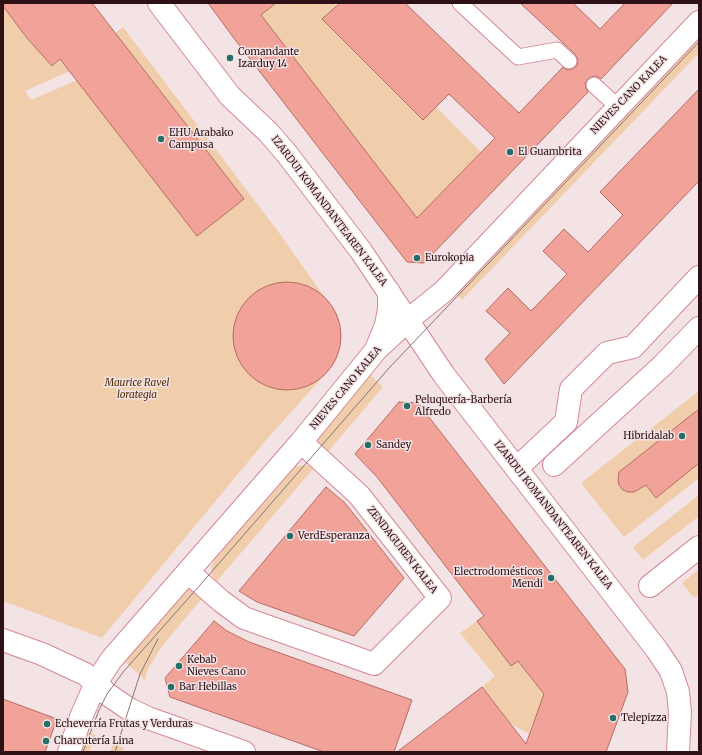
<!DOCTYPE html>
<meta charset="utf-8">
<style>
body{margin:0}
#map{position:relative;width:702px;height:755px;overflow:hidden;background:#f4e3e5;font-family:Merriweather,serif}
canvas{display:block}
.frame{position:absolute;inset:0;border:4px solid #2d1117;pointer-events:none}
</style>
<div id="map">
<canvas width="702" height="755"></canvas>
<div class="frame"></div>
</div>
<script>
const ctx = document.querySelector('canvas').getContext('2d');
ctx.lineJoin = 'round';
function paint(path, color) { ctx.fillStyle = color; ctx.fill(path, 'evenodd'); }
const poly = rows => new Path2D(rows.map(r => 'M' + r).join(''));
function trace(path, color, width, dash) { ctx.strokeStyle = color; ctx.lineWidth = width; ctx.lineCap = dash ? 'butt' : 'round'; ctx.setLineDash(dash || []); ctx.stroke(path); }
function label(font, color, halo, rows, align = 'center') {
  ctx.font = font + ' Merriweather,serif'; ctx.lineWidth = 3; ctx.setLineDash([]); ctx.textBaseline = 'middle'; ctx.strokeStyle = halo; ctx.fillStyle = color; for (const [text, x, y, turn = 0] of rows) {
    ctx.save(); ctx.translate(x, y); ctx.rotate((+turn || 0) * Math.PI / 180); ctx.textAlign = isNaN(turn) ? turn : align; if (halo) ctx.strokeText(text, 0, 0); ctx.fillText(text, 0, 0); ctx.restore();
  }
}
const green = poly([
 [276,3,333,3,481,152,417,219,261,15],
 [3,4,27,38,52,66,61,59,70,71,25,91,31,100,77,80,244,199,115,33,123,27,277,230,333,309,339,321,341,334,340,347,336,360,329,370,267,439,102,638,3,601],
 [699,33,699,53,462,300,454,291],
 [367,372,383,387,327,453,312,441],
 [699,391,699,409,620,471,618,480,619,485,623,490,628,492,634,492,646,485,656,497,699,463,699,478,624,537,581,483],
 [310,465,315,467,216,582,212,576,211,568,215,559,296,466],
 [699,495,699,516,643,560,633,547],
 [699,569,699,594,694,598,682,583],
 [191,583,205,595,172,634,159,651,148,669,145,680,122,659],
 [477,621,511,666,518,661,545,696,529,731,569,752,562,752,511,724,482,687,495,676,460,633],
 [85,732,96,735,89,752,78,752],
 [113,744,124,748,122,752,110,752]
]);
const building = poly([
 [3,3,92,3,244,199,197,236,60,59,52,66,27,38,3,6,3,3],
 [208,3,276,3,261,15,417,218,495,138,449,94,423,120,322,19,340,3,405,3,519,113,563,67,567,70,572,69,576,67,578,63,577,58,575,54,520,3,573,3,600,29,625,3,673,3,601,79,596,76,591,77,588,79,585,83,586,88,588,92,424,263,407,262,233,37,208,3],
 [699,89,699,181,504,384,485,359,510,333,486,311,508,288,531,311,567,274,543,251,564,229,588,252,623,215,600,192,699,89],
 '233 336a54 54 0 1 1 108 0a54 54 0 1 1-108 0Z',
 [399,402,418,403,625,669,628,692,606,752,397,752,482,687,526,744,544,694,518,661,511,666,477,621,484,616,377,477,355,454,399,402],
 [699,409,699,463,656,498,646,485,634,492,628,492,623,490,619,485,618,480,619,472,699,409],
 [326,487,345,503,404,578,354,636,257,602,239,591,326,487],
 [214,621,227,631,249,642,412,700,394,752,324,752,170,697,165,678,214,621],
 [3,699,57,719,45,752,3,752,3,699]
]);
const service = poly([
 [460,3,518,57,557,50,569,61],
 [594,85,618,107]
]);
const pedestrian = poly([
 [554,465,663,365,699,328],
 [650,586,699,547]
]);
const minor = poly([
 [377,347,386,325,389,309,389,292],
 [517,468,566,422,571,389,607,353,633,347,699,277],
 [188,572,221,601,244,618,374,664,440,598,359,495,301,442],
 [3,640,42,654,85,674,96,683,107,694,129,709,148,718,244,752],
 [69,752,81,717,96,683,111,660,301,442,376,350,408,320,444,291,699,22]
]);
const secondary = poly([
 [159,3,230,96,269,133,287,154,361,251,444,375,657,650,671,671,678,692,680,712,678,752]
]);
const tram = poly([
 [83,752,99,710,107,694,124,671,201,584,390,367,699,42],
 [115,752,140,674,158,639]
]);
const markers = [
 [230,58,4,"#266f69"],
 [161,139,4,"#266f69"],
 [510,152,4,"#266f69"],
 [417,258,4,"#266f69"],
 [407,406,4,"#266f69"],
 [682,436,4,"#266f69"],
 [368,445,4,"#266f69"],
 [290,536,4,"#266f69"],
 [551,578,4,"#266f69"],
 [179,666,4,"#266f69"],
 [171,687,4,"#266f69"],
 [613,718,4,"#266f69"],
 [47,724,4,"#266f69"],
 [46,741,4,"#266f69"]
];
const poiNames = [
 ["Comandante",238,52],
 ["Izarduy 14",238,64],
 ["EHU Arabako",169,133],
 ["Campusa",169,145],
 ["El Guambrita",518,152],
 ["Eurokopia",425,258],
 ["Peluquería-Barbería",415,400],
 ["Alfredo",415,412],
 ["Hibridalab",674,436,"right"],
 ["Sandey",376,445],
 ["VerdEsperanza",298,536],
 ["Electrodomésticos",543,572,"right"],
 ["Mendi",543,584,"right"],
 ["Kebab",187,660],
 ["Nieves Cano",187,672],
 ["Bar Hebillas",179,687],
 ["Telepizza",621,718],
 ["Echeverría Frutas y Verduras",55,724],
 ["Charcutería Lina",54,741]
];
const streetNames = [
 ["NIEVES CANO KALEA",629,95,-46],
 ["IZARDUI KOMANDANTEAREN KALEA",329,211,53],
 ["NIEVES CANO KALEA",346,388,-50],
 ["IZARDUI KOMANDANTEAREN KALEA",553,515,52],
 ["ZENDAGUREN KALEA",402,550,52]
];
const parkNames = [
 ["Maurice Ravel",137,383],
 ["lorategia",137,395]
];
paint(green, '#f0ceac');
paint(building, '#f2a399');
trace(building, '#b46b62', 1);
trace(service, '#d58896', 17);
trace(pedestrian, '#d58896', 24);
trace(minor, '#d58896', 24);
trace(secondary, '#d58896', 24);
trace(service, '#fff', 15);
trace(pedestrian, '#fff', 22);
trace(minor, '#fff', 22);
trace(secondary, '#fff', 22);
trace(tram, '#8a7377', 1);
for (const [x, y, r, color] of markers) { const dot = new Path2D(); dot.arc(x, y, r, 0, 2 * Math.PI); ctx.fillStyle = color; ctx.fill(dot); trace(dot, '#f4e3e5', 1.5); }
label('10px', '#2d1117', '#f4e3e5', poiNames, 'left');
label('10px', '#2d1117', '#f4e3e5', streetNames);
label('italic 10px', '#4e2d01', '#f4e3e5', parkNames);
</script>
